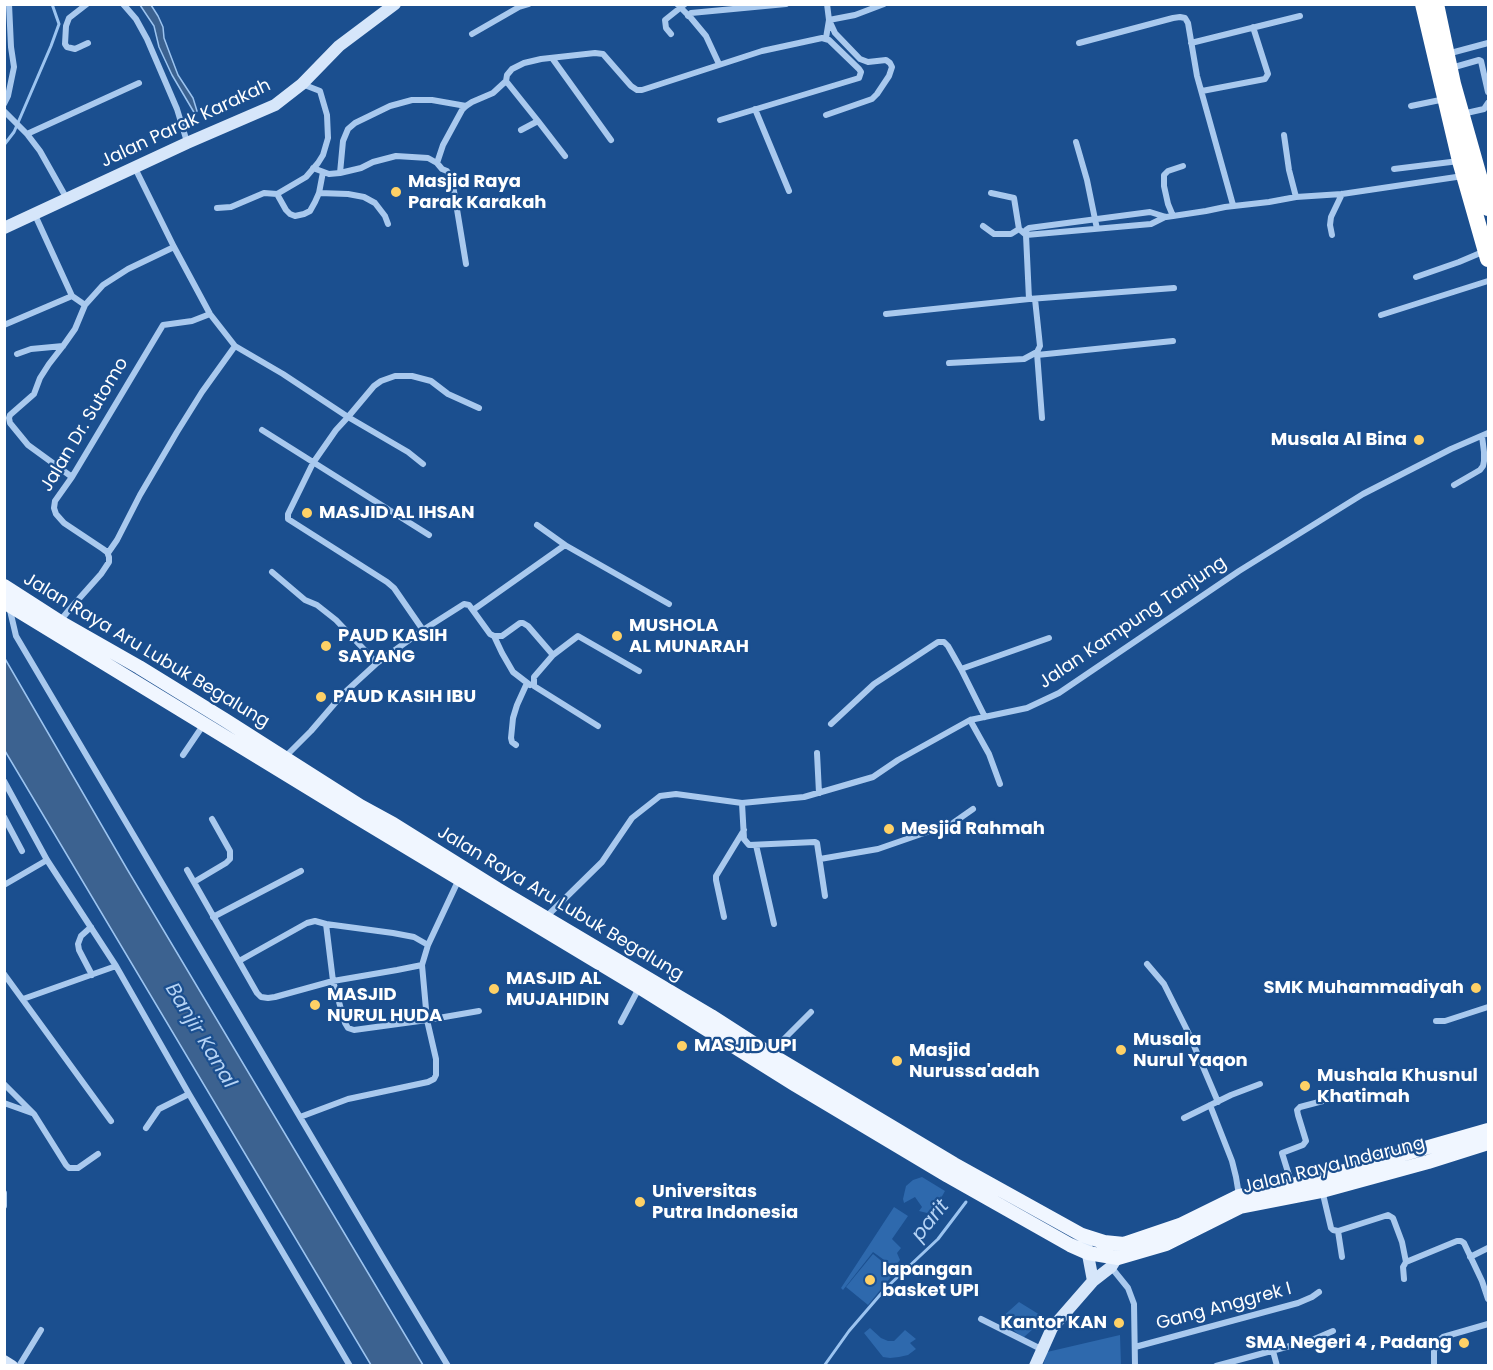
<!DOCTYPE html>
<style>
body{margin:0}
#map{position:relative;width:1493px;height:1370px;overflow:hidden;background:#1b4f8f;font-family:Poppins,sans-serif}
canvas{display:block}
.frame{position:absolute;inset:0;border:6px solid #fff;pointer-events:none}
</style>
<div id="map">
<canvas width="1493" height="1370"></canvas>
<div class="frame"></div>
</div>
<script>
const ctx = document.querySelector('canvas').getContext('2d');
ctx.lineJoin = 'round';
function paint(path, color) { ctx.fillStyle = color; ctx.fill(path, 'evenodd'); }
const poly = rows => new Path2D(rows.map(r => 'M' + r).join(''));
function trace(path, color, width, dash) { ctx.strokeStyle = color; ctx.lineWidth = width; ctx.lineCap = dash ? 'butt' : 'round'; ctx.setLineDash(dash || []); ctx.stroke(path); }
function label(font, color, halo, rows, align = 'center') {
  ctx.font = font + ' Poppins,sans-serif'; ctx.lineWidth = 4.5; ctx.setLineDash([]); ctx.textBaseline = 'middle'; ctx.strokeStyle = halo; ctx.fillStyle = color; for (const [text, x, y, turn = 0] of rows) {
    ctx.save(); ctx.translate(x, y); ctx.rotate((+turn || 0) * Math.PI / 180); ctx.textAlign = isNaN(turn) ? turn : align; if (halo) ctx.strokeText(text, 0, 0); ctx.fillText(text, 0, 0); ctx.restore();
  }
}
const green = poly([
 [922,1177,945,1191,937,1205,927,1213,919,1211,922,1207,915,1197,904,1203,903,1199,906,1186,913,1180],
 [894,1207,908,1216,892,1239,901,1248,897,1253,900,1260,894,1267,873,1252,843,1290,841,1288],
 [873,1254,895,1272,868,1305,846,1287],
 [1019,1302,1045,1318,1023,1338,1000,1319],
 [870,1328,881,1338,888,1341,894,1341,905,1330,916,1339,910,1343,916,1349,908,1355,899,1357,890,1358,883,1357,864,1333],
 [1120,1335,1121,1365,1043,1366,1047,1352]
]);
const water = poly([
 [140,5,151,5,158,16,163,27,164,38,170,54,178,75,193,98,197,111,195,114,172,75,159,47,154,26,140,5],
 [4,657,127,869,423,1365,371,1365,5,751,4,657]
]);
const stream = poly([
 [4,145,14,132,51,46,59,24,52,4],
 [824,1366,849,1331,886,1288,938,1239,966,1202]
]);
const street = poly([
 [87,4,69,18,66,26,65,44,67,47,75,49,88,43],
 [123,4,136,19,147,39,177,109,187,142],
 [677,4,691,18,706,36,719,64],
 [688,16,691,13,786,4],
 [472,34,519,7,529,4],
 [671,34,666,28,665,20,685,4],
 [826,38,829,20,855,15,884,4],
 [1079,43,1173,18,1180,17,1185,18,1188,23,1197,76,1233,205],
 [1191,43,1300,16],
 [1447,54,1488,43],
 [552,58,611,140],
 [1451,68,1479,60,1481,61,1488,92],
 [506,81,538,121,521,130],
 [1202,91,1265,79,1268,74,1253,27],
 [4,104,8,96,14,67,11,47,9,4],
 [1411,106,1445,99],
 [755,109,789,191],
 [4,111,27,134,40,151,67,199],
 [1462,114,1484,109,1488,103],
 [826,115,872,99,877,94,889,76,892,67,890,63,886,60,868,62,860,59,835,33,829,20,827,4],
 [538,121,565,156],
 [27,134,139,83],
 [1284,135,1289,170,1296,197],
 [1076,142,1087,180,1097,229],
 [437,163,443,145,462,110,466,106,472,102,493,93,506,81,507,75,512,69,524,63,541,59,595,53,603,54,631,86,637,90,642,90,762,51,822,38,829,40,859,69,861,72,859,78,720,120],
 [135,168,174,247,210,314,235,346,283,374,348,417,336,430,313,463,288,514,288,519,387,582,394,588,423,630],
 [313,168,329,174,340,173,361,168,373,162,396,156,428,158,437,163,442,169,447,171,452,179,466,264],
 [1394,169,1459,161],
 [340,173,343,141,348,129,355,123,390,106,412,100,432,100,466,106],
 [319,193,348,194,364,197,375,203,385,216,388,224],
 [991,193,1014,198,1019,229,1026,235,1151,224,1165,217],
 [277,194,286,210,290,214,295,216,304,214,310,211,315,202,319,193,323,172],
 [217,208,231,207,264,193,277,194,306,177,318,163,323,155,328,138,327,115,320,91,302,84],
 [35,215,72,296,85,305],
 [1173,216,1168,204,1164,186,1164,175,1168,171,1183,166],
 [983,226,994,234,1011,234,1019,229],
 [1332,235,1330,225,1331,217,1342,194],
 [1416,277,1459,262,1485,251],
 [1029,299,1026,235,1026,230,1029,228,1150,212,1166,217,1173,216,1206,211,1225,207,1269,202,1296,197,1342,194,1463,176],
 [886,314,1029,299,1174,288],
 [1381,315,1488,281],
 [4,325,72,296],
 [1037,353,1042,418],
 [17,354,31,349,63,346],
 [1037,355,1173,341],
 [949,363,1024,359,1037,352,1040,346,1035,299],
 [262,430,429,535],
 [423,464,408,452,348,417,374,386,381,381,395,376,412,376,431,381,448,394,479,408],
 [72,477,28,445,10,423,9,418,10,415,34,394,40,378,49,364,63,346,75,329,85,305,103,285,128,269,174,247],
 [1454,485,1480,470,1483,466,1484,461,1484,452,1482,436],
 [565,545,669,604],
 [108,553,117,540,140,495,177,432,202,392,235,346],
 [272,572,305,600,317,605,336,620,377,663],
 [9,606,16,636,382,1256,448,1366],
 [473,610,565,545,537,525],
 [60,621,69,610,101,574,109,562,109,557,107,552,103,549,64,523,56,514,54,508,55,501,72,477,163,325,192,321,210,314],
 [494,636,502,653,513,672,530,685],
 [553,655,534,677,534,686,598,726],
 [961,669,1049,638],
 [970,720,989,754,1000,784],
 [831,724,874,684,938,642,944,642,948,646,961,669,985,717],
 [516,745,512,742,511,738,513,718,517,705,527,683],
 [817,753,819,793],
 [183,755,204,724],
 [285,757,311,731,342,695,377,663,423,630,464,604,469,605,490,634,494,636,502,636,520,623,523,623,528,626,553,655,578,636,639,671],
 [4,781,47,860,116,966,189,1094,350,1366],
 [742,803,744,839,749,845,815,842,817,843,825,896],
 [4,817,22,851],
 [756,845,774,924],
 [820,859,878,849,953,823,973,809],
 [187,870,257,993,261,997,268,998,275,997,333,981,397,970,422,965],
 [194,882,226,863,230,859,230,851,212,819],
 [4,885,47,860],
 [213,917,301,871],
 [546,917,602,862,632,818,660,796,676,794,742,803,804,797,873,777,898,760,970,720,1027,708,1059,693,1239,571,1363,494,1451,449,1488,433],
 [724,917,716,880,716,876,744,830],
 [91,927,81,936,78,944,79,950,92,975],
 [428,945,414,937,393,933,326,924,333,981,345,1023,348,1028,354,1030,427,1020,479,1011],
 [239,961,307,923,315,921,326,924],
 [1147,964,1164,984,1189,1034,1218,1102],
 [4,974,111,1121],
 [23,999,116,966],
 [1436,1021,1445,1021,1488,1007],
 [621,1022,639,988],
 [770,1053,811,1012],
 [4,1084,34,1114,66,1165,69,1168,78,1168,98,1154],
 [4,1103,32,1113],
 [1210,1105,1232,1161,1236,1177,1239,1195],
 [300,1117,348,1099,428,1082,434,1079,436,1075,436,1059,427,1020,422,965,428,945,459,879],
 [1184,1118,1231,1095,1260,1084],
 [146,1128,159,1109,189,1094],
 [1292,1185,1282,1153,1303,1145,1306,1141,1298,1115,1297,1110,1300,1107,1338,1097],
 [1322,1190,1331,1228,1333,1230,1338,1231],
 [4,1193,4,1206],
 [1342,1257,1338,1231,1388,1215,1393,1218,1402,1242,1406,1262],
 [1470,1257,1488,1248],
 [1111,1267,1128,1288,1134,1304,1135,1366],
 [1404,1279,1403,1267,1406,1262,1457,1241,1461,1241,1464,1243,1482,1281,1488,1299],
 [981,1319,1041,1349],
 [1312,1340,1333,1331],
 [1135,1347,1298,1303,1312,1297,1319,1292],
 [1273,1351,1277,1366],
 [19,1366,41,1330],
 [1216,1366,1312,1340,1318,1350],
 [1434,1366,1434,1351,1438,1341,1443,1337,1488,1324]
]);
const secondary = poly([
 [4,228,187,143,275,105,302,84,339,46,395,4],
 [1086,1244,1093,1281],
 [4,1361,12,1366],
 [1035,1366,1052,1328,1093,1281,1111,1267,1121,1251]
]);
const primary = poly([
 [4,586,60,622,139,667,225,720,360,806,393,824,497,889,711,1016,770,1054,954,1164,1082,1235,1104,1242,1124,1244,1180,1225,1239,1196,1292,1185,1320,1178,1488,1130],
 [4,602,353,815,639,987,794,1084,948,1176,1070,1245,1088,1253,1118,1258,1166,1244,1240,1207,1322,1191,1428,1162,1488,1143]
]);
const highway = poly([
 [1423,4,1460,161,1488,259],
 [1436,4,1453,84,1488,208]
]);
const markers = [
 [396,192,6,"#ffd166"],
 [1419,440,6,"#ffd166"],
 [307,513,6,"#ffd166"],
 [617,636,6,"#ffd166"],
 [326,646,6,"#ffd166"],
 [321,697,6,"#ffd166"],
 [889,829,6,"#ffd166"],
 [1476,988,6,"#ffd166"],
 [494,989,6,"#ffd166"],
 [315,1005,6,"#ffd166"],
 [682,1046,6,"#ffd166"],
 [1121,1050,6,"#ffd166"],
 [897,1061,6,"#ffd166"],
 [1305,1086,6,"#ffd166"],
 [640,1202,6,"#ffd166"],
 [870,1280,6,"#ffd166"],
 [1119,1323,6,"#ffd166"],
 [1464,1343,6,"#ffd166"]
];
const streetNames = [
 ["Jalan Parak Karakah",186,124,-25],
 ["Jalan Dr. Sutomo",85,425,-59],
 ["Jalan Kampung Tanjung",1133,623,-34],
 ["Jalan Raya Aru Lubuk Begalung",146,651,31],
 ["Jalan Raya Aru Lubuk Begalung",560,904,31],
 ["Jalan Raya Indarung",1334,1166,-14],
 ["Gang Anggrek I",1224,1307,-15]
];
const poiNames = [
 ["Masjid Raya",408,182],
 ["Parak Karakah",408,203],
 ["Musala Al Bina",1407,440,"right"],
 ["MASJID AL IHSAN",319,513],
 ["MUSHOLA",629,626],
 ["AL MUNARAH",629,647],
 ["PAUD KASIH",338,636],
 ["SAYANG",338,657],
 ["PAUD KASIH IBU",333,697],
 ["Mesjid Rahmah",901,829],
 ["MASJID AL",506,979],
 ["MUJAHIDIN",506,1000],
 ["SMK Muhammadiyah",1464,988,"right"],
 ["MASJID",327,995],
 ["NURUL HUDA",327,1016],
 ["Musala",1133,1040],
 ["Nurul Yaqon",1133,1061],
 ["MASJID UPI",694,1046],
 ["Masjid",909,1051],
 ["Nurussa'adah",909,1072],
 ["Mushala Khusnul",1317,1076],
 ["Khatimah",1317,1097],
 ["Universitas",652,1192],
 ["Putra Indonesia",652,1213],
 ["lapangan",882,1270],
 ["basket UPI",882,1291],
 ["Kantor KAN",1107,1323,"right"],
 ["SMA Negeri 4 , Padang",1452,1343,"right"]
];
const waterNames = [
 ["Banjir Kanal",200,1036,59],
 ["parit",931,1221,-51]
];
paint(green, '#2e69ad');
paint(water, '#3c6290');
trace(water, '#9cc4f0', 1.5);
trace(stream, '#9cc4f0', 3);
trace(street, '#a9c9ee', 6);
trace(secondary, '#d6e6fa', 12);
trace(primary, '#f0f6ff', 14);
trace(highway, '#fff', 16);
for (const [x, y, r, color] of markers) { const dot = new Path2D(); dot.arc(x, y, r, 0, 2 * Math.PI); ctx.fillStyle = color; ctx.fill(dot); trace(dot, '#1b4f8f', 2); }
label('18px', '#fff', '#1b4f8f', streetNames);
label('bold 18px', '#fff', '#1b4f8f', poiNames, 'left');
label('italic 20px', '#b5d3f5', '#1b4f8f', waterNames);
</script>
